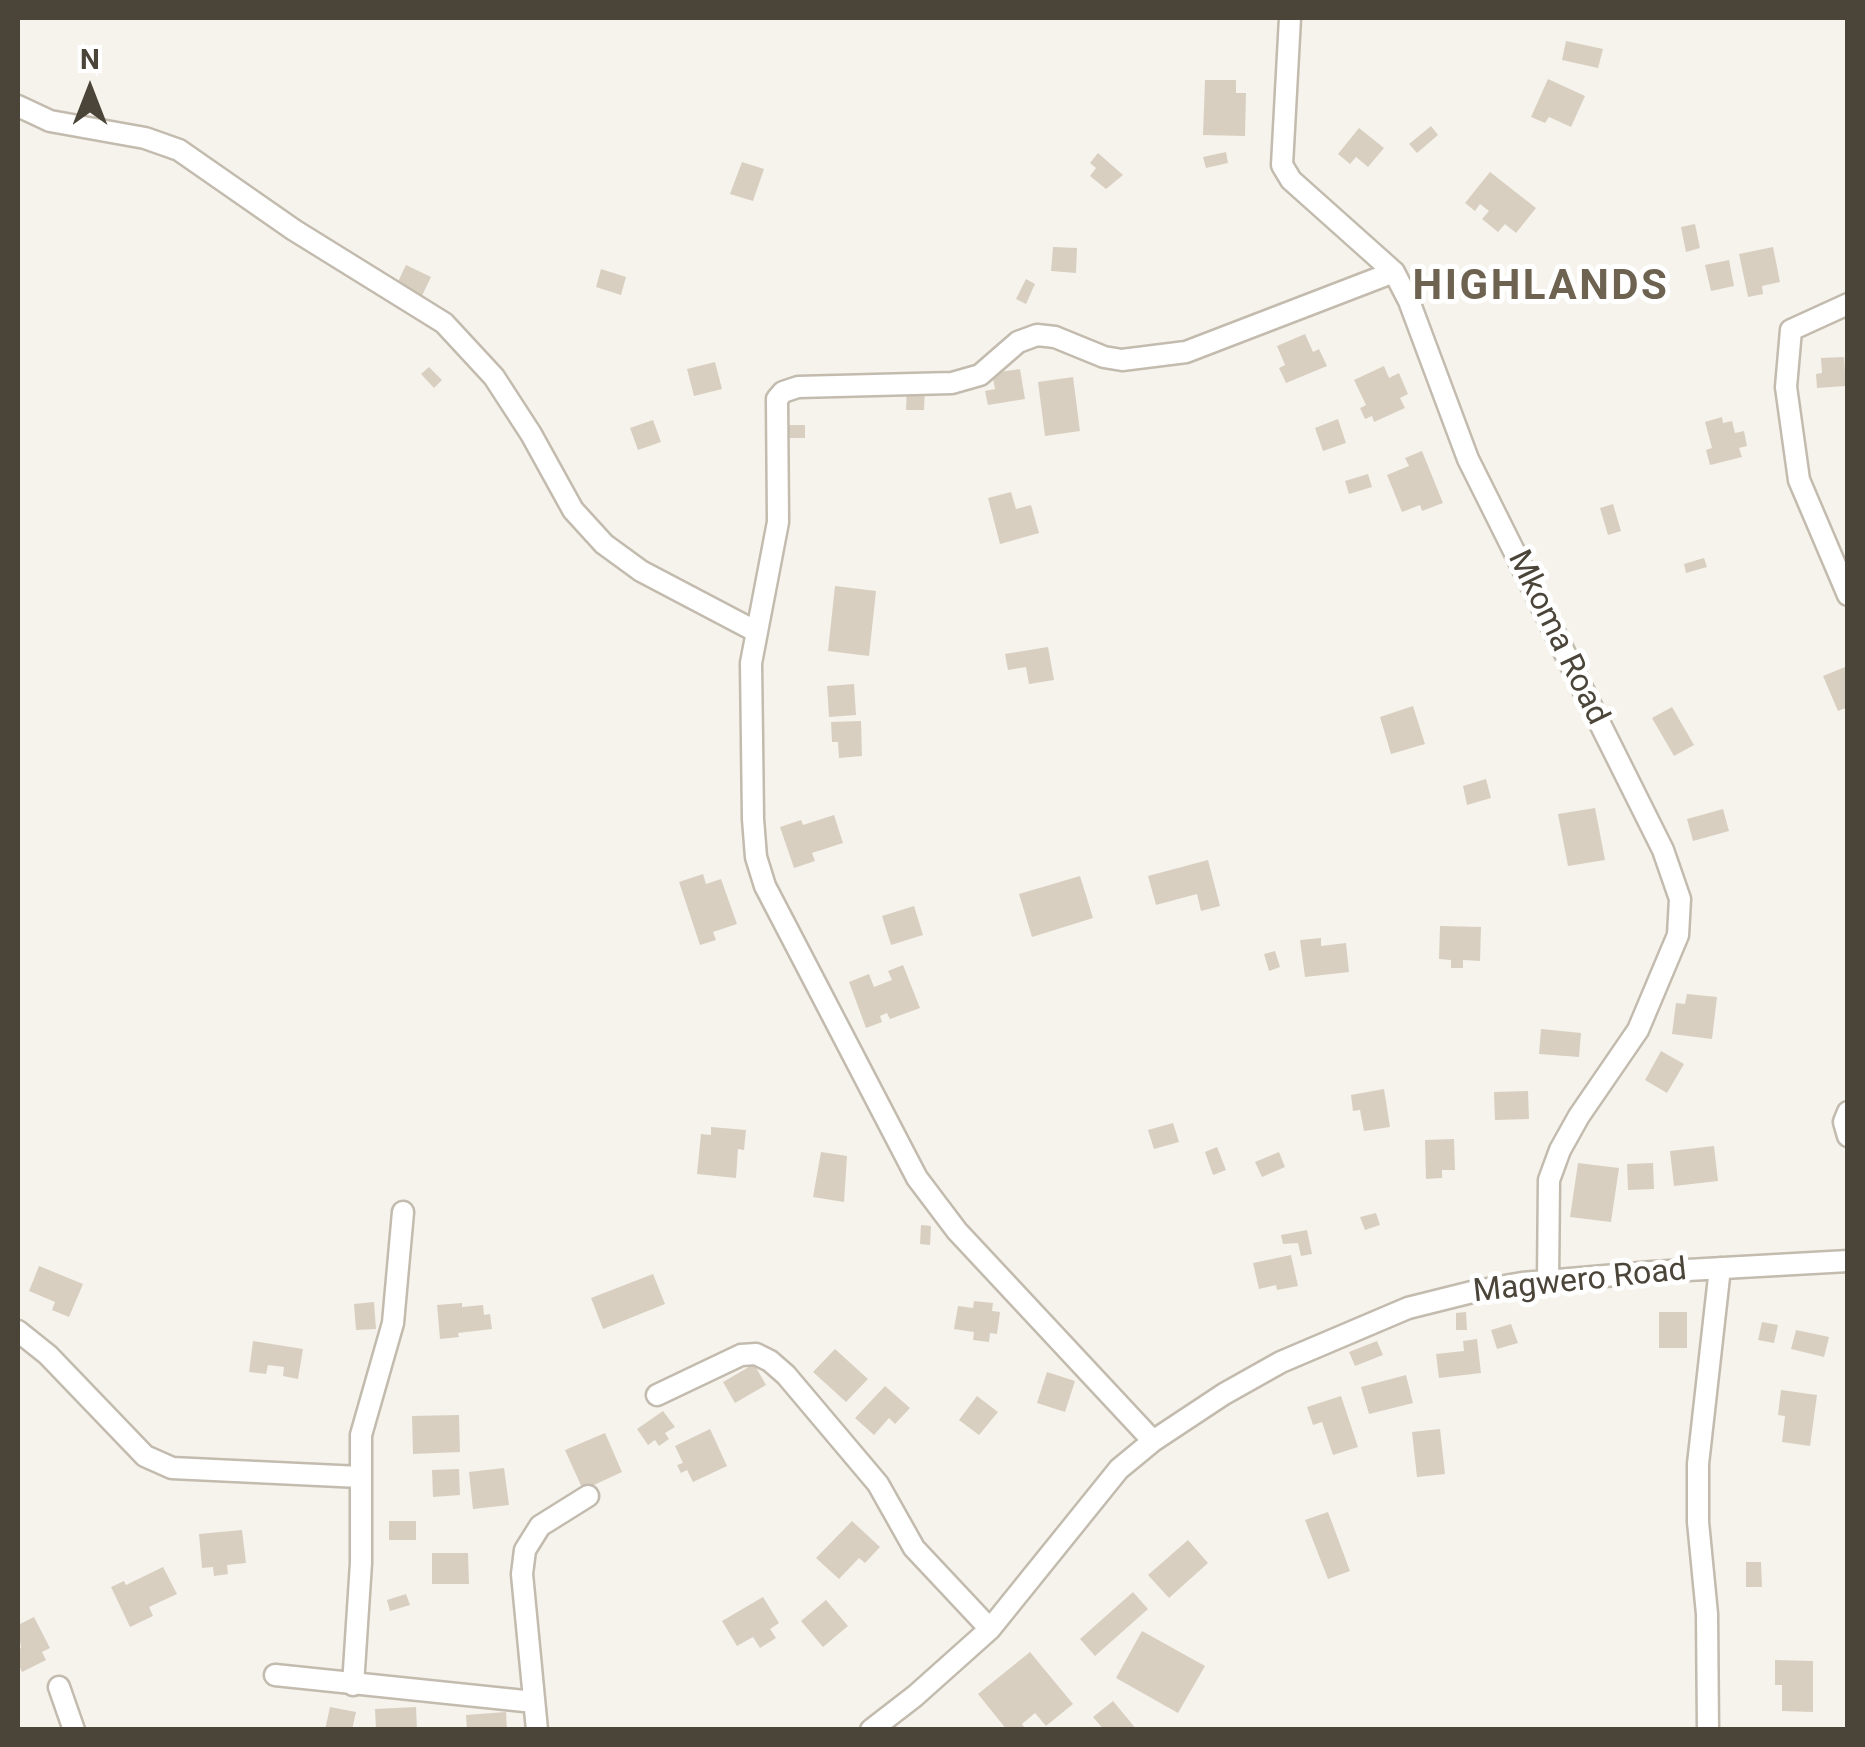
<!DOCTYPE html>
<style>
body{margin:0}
#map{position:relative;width:1865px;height:1747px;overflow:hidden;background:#f6f3ec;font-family:Roboto,sans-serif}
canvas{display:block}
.frame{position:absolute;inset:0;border:20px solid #4b4439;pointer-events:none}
.north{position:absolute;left:40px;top:40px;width:100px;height:100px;-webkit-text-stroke:8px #fff;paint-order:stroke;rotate:0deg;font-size:28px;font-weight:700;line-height:40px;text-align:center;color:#4b4439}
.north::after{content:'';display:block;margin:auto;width:35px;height:45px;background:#4b4439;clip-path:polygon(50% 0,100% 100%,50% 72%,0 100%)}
</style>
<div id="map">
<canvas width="1865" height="1747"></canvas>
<div class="frame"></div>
<div class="north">N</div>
</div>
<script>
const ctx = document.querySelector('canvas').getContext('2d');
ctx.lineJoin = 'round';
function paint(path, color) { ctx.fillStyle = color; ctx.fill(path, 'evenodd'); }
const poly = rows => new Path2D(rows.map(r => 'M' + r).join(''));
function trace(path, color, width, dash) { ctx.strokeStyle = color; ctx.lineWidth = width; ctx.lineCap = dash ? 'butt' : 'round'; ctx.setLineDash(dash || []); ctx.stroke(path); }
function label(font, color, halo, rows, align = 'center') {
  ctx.font = font + ' Roboto,sans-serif'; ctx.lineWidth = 10; ctx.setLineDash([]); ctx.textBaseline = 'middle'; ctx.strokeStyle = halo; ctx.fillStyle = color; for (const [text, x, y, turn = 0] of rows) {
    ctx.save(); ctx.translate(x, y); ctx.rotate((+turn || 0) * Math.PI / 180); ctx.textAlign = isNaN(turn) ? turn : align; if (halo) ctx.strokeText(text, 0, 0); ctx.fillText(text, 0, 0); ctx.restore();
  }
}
const building = poly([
 [1566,41,1603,49,1598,68,1562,60],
 [1548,79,1585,96,1571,127,1549,117,1545,123,1531,117],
 [1205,80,1236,80,1236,93,1246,93,1245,136,1203,135],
 [1431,126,1438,135,1417,153,1409,144],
 [1359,128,1384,148,1368,167,1356,157,1350,164,1338,154],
 [1226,152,1228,163,1206,168,1203,157],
 [1098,153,1123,175,1106,189,1090,176,1096,168,1090,163],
 [742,162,764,169,753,201,730,194],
 [1490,172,1536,208,1516,233,1505,224,1498,232,1482,219,1489,211,1480,204,1475,211,1465,203],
 [1695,224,1700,248,1686,252,1681,227],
 [1053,247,1077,248,1076,273,1051,271],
 [1773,247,1780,282,1762,286,1763,294,1748,297,1739,254],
 [1729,260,1734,286,1711,291,1705,265],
 [406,265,431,277,420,300,395,288],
 [601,269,626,277,621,295,596,287],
 [1026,279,1035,284,1026,304,1016,299],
 [1305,334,1313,352,1319,349,1327,366,1286,383,1279,368,1285,365,1277,346],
 [1844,357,1846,386,1817,388,1816,374,1822,373,1821,358],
 [715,362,722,389,694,396,687,369],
 [1384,366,1389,378,1399,373,1408,394,1400,398,1405,408,1374,422,1372,416,1365,419,1360,408,1366,405,1354,380],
 [429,367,442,380,434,388,421,374],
 [1020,369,1025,399,988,405,985,391,995,389,992,373],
 [1073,377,1080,431,1045,436,1038,382],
 [907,385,925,386,924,410,906,410],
 [1722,417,1723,423,1732,421,1735,433,1744,431,1747,446,1739,448,1742,457,1710,465,1706,450,1712,448,1705,422],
 [1338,419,1346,443,1323,451,1315,428],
 [653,420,661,442,638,450,630,428],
 [785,425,805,425,805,438,785,438],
 [1422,451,1443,503,1422,511,1420,505,1402,512,1387,475,1409,466,1405,458],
 [1368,474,1372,487,1349,494,1345,481],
 [1011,492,1016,509,1031,505,1039,533,1000,544,988,498],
 [1613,504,1621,531,1608,535,1600,508],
 [1704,558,1707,567,1686,573,1684,564],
 [835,586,876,591,869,656,828,651],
 [1048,647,1054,680,1029,684,1026,667,1008,670,1005,654],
 [1845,667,1848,707,1838,711,1823,676],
 [854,684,856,715,829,717,827,686],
 [1413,706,1425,744,1391,754,1380,717],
 [1672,707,1694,745,1674,756,1652,718],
 [861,721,862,756,839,758,838,742,832,742,831,722],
 [1486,779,1491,798,1467,805,1463,786],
 [1595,808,1605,860,1568,866,1558,814],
 [1723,809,1729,831,1693,841,1687,819],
 [834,815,843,843,812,853,815,861,794,868,780,827,801,820,803,825],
 [1208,860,1220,906,1201,911,1197,894,1156,905,1148,876],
 [703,874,706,884,721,879,737,924,713,932,716,940,700,945,679,882],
 [1080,876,1093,918,1032,937,1019,894],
 [914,906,923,935,891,945,882,916],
 [1440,926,1481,927,1480,961,1463,960,1463,968,1451,968,1451,960,1439,959],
 [1321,938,1321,946,1346,943,1349,972,1305,977,1300,940],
 [1275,951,1280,967,1269,971,1264,954],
 [903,965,920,1008,890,1019,887,1013,880,1016,882,1022,866,1028,849,982,869,974,874,987,892,980,888,971],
 [1687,994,1717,997,1712,1039,1672,1034,1676,1003,1685,1004],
 [1541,1029,1581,1033,1579,1057,1539,1054],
 [1661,1051,1684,1064,1667,1093,1645,1080],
 [1384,1089,1390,1127,1364,1131,1360,1110,1353,1111,1351,1095],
 [1528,1091,1529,1119,1495,1120,1494,1092],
 [1173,1123,1179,1142,1154,1149,1148,1130],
 [711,1127,746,1130,744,1150,738,1149,736,1178,697,1174,701,1134,711,1135],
 [1454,1139,1455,1170,1442,1170,1442,1178,1426,1179,1425,1140],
 [1714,1146,1718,1181,1674,1186,1670,1151],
 [1217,1147,1226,1170,1213,1175,1205,1152],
 [821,1152,847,1156,844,1202,813,1197],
 [1279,1152,1285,1167,1262,1177,1255,1162],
 [1578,1163,1619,1168,1611,1222,1570,1217],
 [1653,1163,1654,1189,1628,1190,1627,1164],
 [1376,1213,1380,1225,1365,1230,1360,1217],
 [921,1225,931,1226,930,1245,920,1244],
 [1307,1230,1312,1254,1301,1256,1298,1243,1283,1244,1281,1235],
 [1291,1255,1298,1286,1277,1290,1276,1285,1259,1289,1253,1263],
 [39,1266,83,1284,69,1317,52,1310,55,1302,29,1291],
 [653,1274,665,1304,603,1329,591,1298],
 [974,1301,993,1303,992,1311,1000,1312,997,1334,990,1333,989,1342,973,1340,974,1332,954,1329,958,1306,973,1308],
 [374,1302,376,1329,356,1330,354,1304],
 [462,1303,462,1307,483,1305,484,1315,490,1314,492,1329,458,1333,459,1337,440,1339,437,1305],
 [1466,1312,1467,1330,1456,1330,1456,1313],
 [1659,1312,1687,1312,1687,1348,1659,1348],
 [1762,1322,1778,1325,1774,1343,1758,1340],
 [1511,1324,1518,1343,1497,1349,1491,1330],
 [1796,1330,1829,1337,1824,1357,1791,1349],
 [1477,1339,1481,1373,1439,1378,1436,1354,1464,1351,1463,1341],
 [253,1341,303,1349,298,1379,283,1376,284,1367,268,1365,266,1374,249,1372],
 [1377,1341,1383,1355,1355,1366,1349,1352],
 [835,1349,868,1379,846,1402,813,1372],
 [754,1364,766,1385,735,1403,723,1382],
 [1047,1372,1075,1381,1065,1412,1037,1403],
 [1406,1375,1413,1403,1369,1414,1361,1387],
 [885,1386,910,1408,895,1424,889,1418,874,1435,855,1418],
 [1781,1390,1817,1395,1810,1446,1782,1442,1785,1416,1778,1415],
 [977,1396,998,1412,979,1435,959,1420],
 [1341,1396,1358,1447,1333,1455,1322,1422,1313,1425,1307,1407],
 [663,1411,675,1427,665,1433,669,1439,659,1446,655,1440,648,1445,637,1429],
 [459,1415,460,1452,413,1454,412,1416],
 [710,1429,727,1466,693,1482,687,1470,681,1473,677,1465,683,1463,675,1446],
 [1440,1429,1445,1474,1417,1477,1412,1432],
 [605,1433,622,1472,583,1490,565,1450],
 [504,1468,509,1505,473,1509,469,1472],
 [459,1469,460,1495,433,1497,432,1470],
 [1328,1512,1350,1571,1328,1579,1305,1520],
 [389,1521,416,1521,416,1540,389,1540],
 [852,1521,880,1547,865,1563,859,1558,839,1579,816,1558],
 [242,1530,246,1563,227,1565,228,1574,214,1576,213,1567,202,1568,199,1534],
 [1188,1540,1208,1563,1169,1598,1148,1575],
 [432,1553,468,1553,469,1584,432,1584],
 [1746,1562,1761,1562,1762,1587,1746,1587],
 [163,1567,177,1594,149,1607,153,1616,130,1627,111,1587,124,1581,126,1585],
 [1133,1592,1148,1609,1095,1656,1080,1639],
 [406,1594,410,1605,390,1611,387,1600],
 [763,1597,779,1623,770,1629,776,1638,760,1648,753,1637,737,1646,722,1621],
 [826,1600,848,1626,823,1647,801,1621],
 [34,1617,50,1648,42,1652,46,1660,22,1672,18,1663,18,1650,21,1648,18,1625],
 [1142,1631,1205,1666,1178,1713,1116,1678],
 [1030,1652,1073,1704,1046,1726,1035,1713,1022,1724,1026,1730,1007,1730,978,1694],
 [1775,1660,1813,1661,1813,1712,1782,1711,1782,1685,1775,1685],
 [1113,1701,1137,1730,1104,1730,1093,1717],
 [330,1707,356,1712,352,1730,325,1730],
 [416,1707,417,1730,376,1730,375,1709],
 [506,1712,507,1730,467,1730,466,1715]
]);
const minor = poly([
 [1290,18,1282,165,1291,180,1394,272,1409,301,1468,459,1663,850,1680,899,1678,935,1638,1030,1579,1116,1560,1150,1549,1180,1548,1281],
 [18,106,50,121,145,138,179,150,294,230,444,323,494,377,531,434,573,510,604,544,641,571,757,632],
 [1848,304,1791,330,1786,387,1799,480,1848,595],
 [1848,1112,1844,1122,1848,1136],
 [18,1331,48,1355,145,1456,172,1468,360,1477],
 [657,1395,741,1355,756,1354,770,1361,786,1375,878,1484,914,1548,990,1629],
 [1153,1441,957,1231,917,1178,765,886,756,857,753,819,751,663,778,522,777,399,783,392,798,387,952,383,980,375,1018,342,1037,335,1055,337,1104,357,1122,360,1186,352,1394,272],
 [275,1675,534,1702],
 [353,1685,361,1563,361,1435,393,1323,403,1212],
 [59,1687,74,1730],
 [537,1730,522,1574,525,1550,540,1526,588,1496],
 [871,1730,915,1696,990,1629,1119,1469,1153,1441,1224,1394,1281,1362,1408,1308,1476,1291,1522,1283,1652,1272,1848,1261],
 [1708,1730,1707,1614,1698,1522,1698,1464,1720,1268]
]);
const streetNames = [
 ["Mkoma Road",1557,638,64],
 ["Magwero Road",1580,1282,-6]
];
const districtNames = [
 ["HIGHLANDS",1541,288]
];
paint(building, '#d8cfc1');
trace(minor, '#c2bbae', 25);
trace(minor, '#fff', 20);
label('32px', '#4b4439', '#fff', streetNames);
ctx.letterSpacing = '2.5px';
label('bold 42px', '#6e6250', '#fff', districtNames);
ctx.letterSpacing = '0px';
</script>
